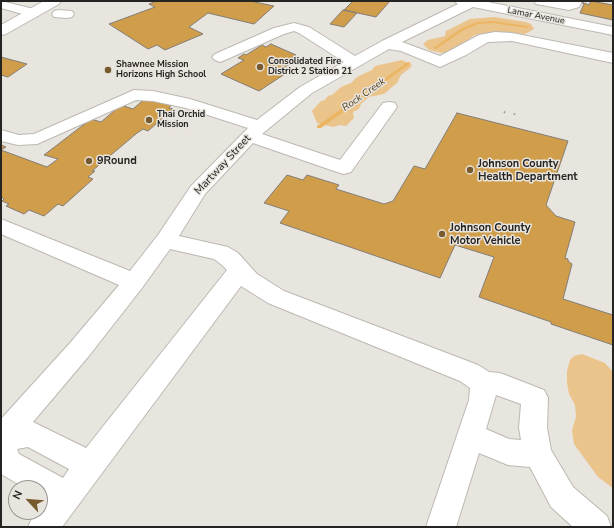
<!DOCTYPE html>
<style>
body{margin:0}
#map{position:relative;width:614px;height:528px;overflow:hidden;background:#e8e4de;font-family:"Nunito Sans",sans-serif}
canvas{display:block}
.frame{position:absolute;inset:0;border:2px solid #262422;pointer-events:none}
.north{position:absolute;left:8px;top:480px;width:40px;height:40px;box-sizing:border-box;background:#e8e4de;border:1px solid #9a9793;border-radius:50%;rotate:296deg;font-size:11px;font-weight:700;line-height:16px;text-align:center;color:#262422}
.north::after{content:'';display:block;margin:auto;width:14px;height:18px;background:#775b2e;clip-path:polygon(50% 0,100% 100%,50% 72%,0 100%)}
</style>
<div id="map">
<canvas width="614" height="528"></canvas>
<div class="frame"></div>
<div class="north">N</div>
</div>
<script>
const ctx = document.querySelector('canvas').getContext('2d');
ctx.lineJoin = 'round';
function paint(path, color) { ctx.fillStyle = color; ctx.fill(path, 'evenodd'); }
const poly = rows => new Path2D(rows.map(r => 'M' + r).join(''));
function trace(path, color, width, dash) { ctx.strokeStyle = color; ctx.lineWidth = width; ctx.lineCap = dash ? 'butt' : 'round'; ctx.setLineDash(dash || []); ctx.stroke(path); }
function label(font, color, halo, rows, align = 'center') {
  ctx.font = font + ' "Nunito Sans",sans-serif'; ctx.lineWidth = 3; ctx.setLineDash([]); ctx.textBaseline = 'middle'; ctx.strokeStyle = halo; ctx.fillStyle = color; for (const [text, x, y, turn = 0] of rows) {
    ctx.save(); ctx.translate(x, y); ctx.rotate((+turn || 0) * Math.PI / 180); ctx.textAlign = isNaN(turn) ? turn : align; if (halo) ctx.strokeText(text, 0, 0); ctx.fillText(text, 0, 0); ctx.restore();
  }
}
const green = poly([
 [494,17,526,22,531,24,534,29,525,34,499,32,478,34,473,36,458,47,447,52,441,53,429,50,423,44,428,40,445,36,446,31,470,19],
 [402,60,412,65,410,68,401,75,397,83,384,94,369,97,361,104,359,109,353,112,354,118,346,126,340,125,333,127,317,123,312,111,321,101,325,100,328,96,332,95,341,87,351,83,357,77,372,70,375,66],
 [582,354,605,363,613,372,613,488,598,477,574,444,572,430,576,417,575,405,569,394,567,383,567,371,570,360,574,356]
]);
const stream = poly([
 [493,21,527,26,529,27,527,28,493,23,478,24,464,30,436,49,433,48,462,28,477,22,493,21],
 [408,62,411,63,321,128,317,128,317,126,408,62]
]);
const building = poly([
 [157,1,250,1,274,6,254,24,208,13,189,27,203,34,165,50,157,45,148,49,109,24,155,7,149,4,157,1],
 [353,1,390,1,376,17,344,10,353,1],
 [579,1,589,5,591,1,613,5,613,20,580,13,584,4,579,1],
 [343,10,357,13,344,27,330,24,343,10],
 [271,44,296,55,291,58,296,60,282,69,288,72,259,91,221,74,244,60,238,58,244,54,246,55,262,45,266,47,271,44],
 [1,57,27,64,8,77,1,75,1,57],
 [148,96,173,103,169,108,173,109,148,131,143,129,137,133,92,171,95,171,88,177,93,179,63,206,58,204,44,216,29,210,24,214,6,206,9,204,2,201,4,199,1,197,1,145,6,147,1,150,47,167,58,159,44,155,91,119,101,122,121,105,133,109,148,96],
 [457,113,568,141,546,205,556,216,575,222,565,258,568,259,568,261,572,264,563,299,613,315,613,345,551,324,551,322,479,297,494,257,455,245,440,278,280,223,289,211,264,203,287,175,303,180,307,175,339,185,336,189,384,204,393,201,414,166,425,169,457,113]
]);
const path = poly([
 [504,113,506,110],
 [514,115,515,113]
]);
const minor = poly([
 [1,1,38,10,40,13,38,16,33,17,1,8,1,1],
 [454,1,483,1,613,27,613,35,473,7,402,42,440,56,479,35,495,32,512,33,613,53,613,63,512,41,488,42,466,55,440,67,401,51,389,49,312,93,262,134,340,160,383,103,389,102,395,103,397,107,351,172,344,174,337,172,253,143,205,194,179,236,228,247,238,253,257,274,284,291,478,365,489,372,500,373,544,390,548,398,547,428,551,450,573,487,607,516,611,527,573,527,551,507,530,467,508,465,479,453,456,527,426,527,469,400,470,388,460,381,268,303,241,286,62,527,28,527,35,512,40,512,40,506,45,500,40,497,40,488,25,488,1,474,1,419,70,343,119,285,1,234,1,219,130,271,158,235,191,186,248,128,186,108,153,101,136,100,37,144,18,145,1,141,1,130,19,135,34,134,134,90,153,91,190,99,257,120,300,87,344,62,299,33,294,31,284,34,225,60,220,62,215,60,212,57,215,54,274,28,294,23,309,27,355,56,382,41,458,4,454,1],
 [170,249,214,259,222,265,227,270,86,448,33,422,88,357,142,288,170,249],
 [496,395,521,404,519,428,521,440,509,439,486,429,496,395],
 [28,447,69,469,63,478,19,454,17,449,28,447],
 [534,1,568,2,582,1,579,7,569,10,536,4,534,1],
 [59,10,72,11,74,14,72,17,67,18,54,17,52,14,54,11,59,10]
]);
const major = poly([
 [44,1,61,1,59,4,6,34,1,35,1,25,44,1]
]);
const markers = [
 [260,67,4,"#775b2e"],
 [108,70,4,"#775b2e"],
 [149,120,4,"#775b2e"],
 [89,161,4,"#775b2e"],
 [470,170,4,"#775b2e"],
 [442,234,4,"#775b2e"]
];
const farStreetnames = [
 ["Lamar Avenue",536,16,11]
];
const farPoinames = [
 ["Consolidated Fire",268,62],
 ["District 2 Station 21",268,72],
 ["Shawnee Mission",116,65],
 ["Horizons High School",116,75],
 ["Thai Orchid",157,115],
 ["Mission",157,125]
];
const farWaternames = [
 ["Rock Creek",364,95,-35]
];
const poiNames = [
 ["9Round",97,161],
 ["Johnson County",478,164],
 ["Health Department",478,177],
 ["Johnson County",450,228],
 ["Motor Vehicle",450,241]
];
const streetNames = [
 ["Martway Street",223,165,-47]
];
paint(green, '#eac48b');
paint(stream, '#ebb664');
paint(building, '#d09d4a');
trace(building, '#817d78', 1);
trace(minor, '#bcb8b2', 2);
trace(major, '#bcb8b2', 2);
trace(path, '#9a9793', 1.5, [2, 1.5]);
paint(minor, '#fff');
paint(major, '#fff');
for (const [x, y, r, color] of markers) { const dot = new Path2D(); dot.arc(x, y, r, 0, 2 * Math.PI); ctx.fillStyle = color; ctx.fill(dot); trace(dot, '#e8e4de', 1.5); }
label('9px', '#262422', '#e8e4de', farStreetnames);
label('bold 9px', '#262422', '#e8e4de', farPoinames, 'left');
label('italic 10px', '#533e1b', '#e8e4de', farWaternames);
label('bold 11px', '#262422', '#e8e4de', poiNames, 'left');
label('11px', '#262422', '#e8e4de', streetNames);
</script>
